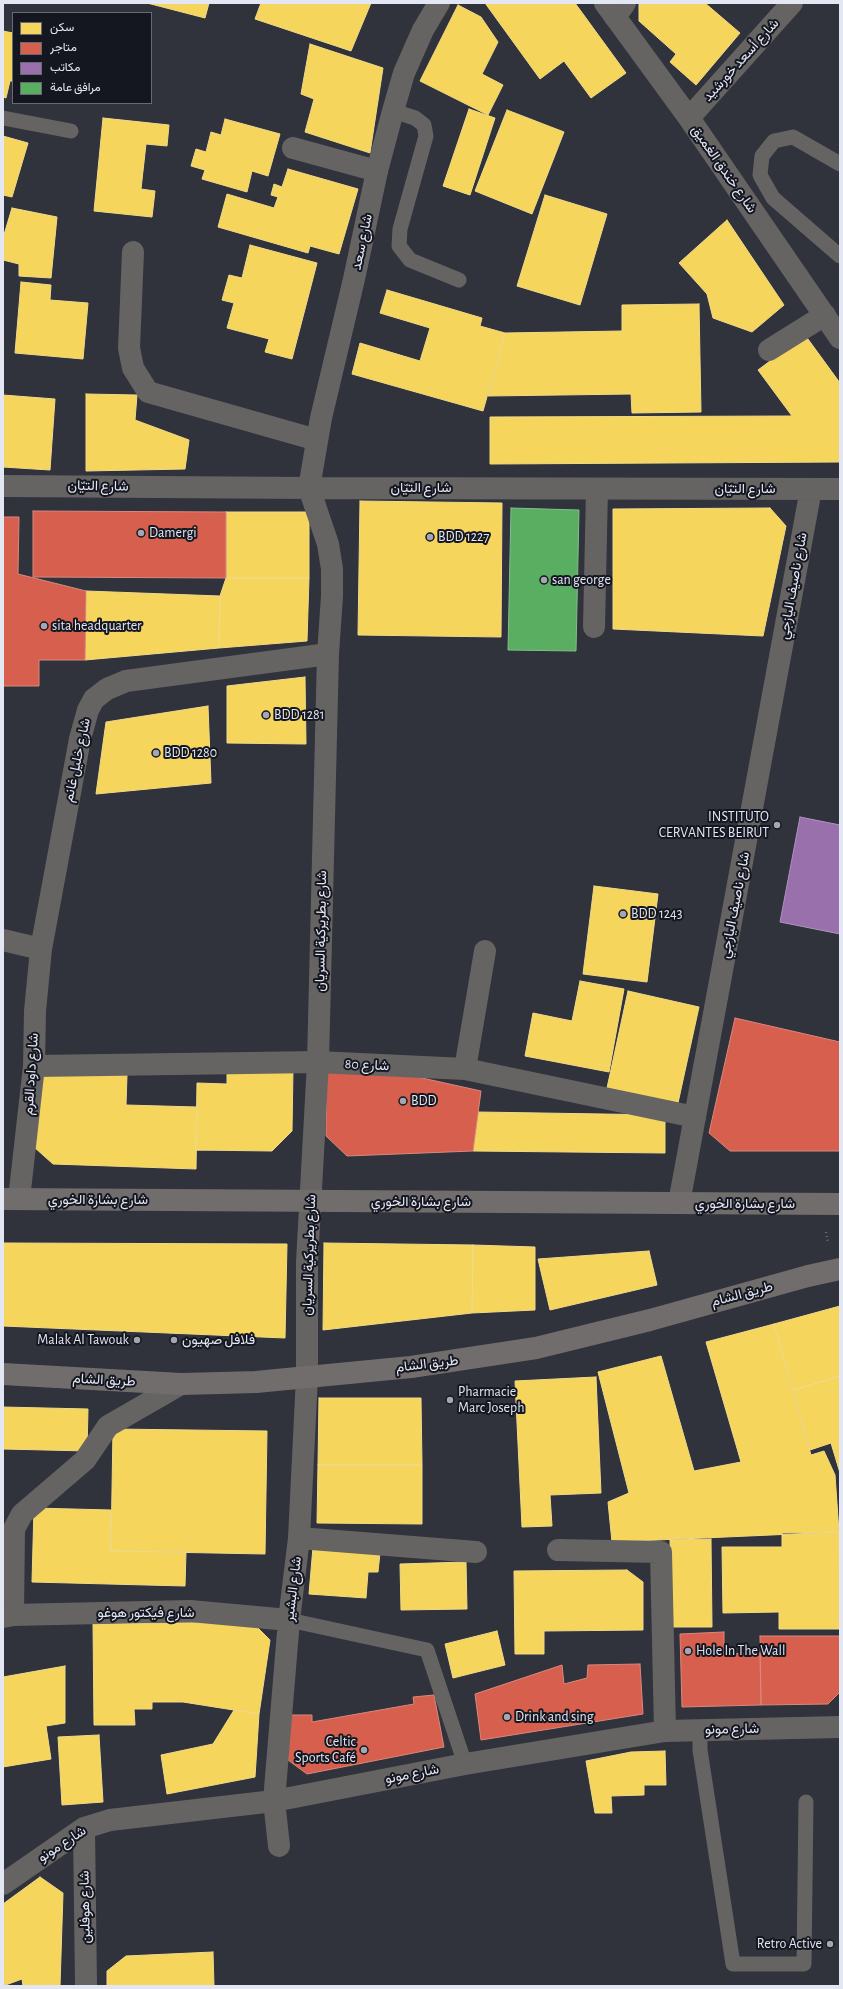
<!DOCTYPE html>
<meta charset="utf-8">
<style>
body{margin:0}
#map{position:relative;width:843px;height:1989px;overflow:hidden;background:#30323c;font-family:"Alegreya Sans",Vazirmatn,sans-serif}
canvas{display:block}
.frame{position:absolute;inset:0;border:4px solid #e3e6f3;pointer-events:none}
.legend{position:absolute;left:12px;top:12px;width:140px;height:92px;box-sizing:border-box;background:#151720;border:1px solid #676a74;margin:0;padding:5px 7px;list-style:none;font-size:12px;color:#e3e6f3}
.legend li{display:flex;align-items:center;gap:8px;height:20px}
.legend b{width:20px;border:1px solid #676a74}
</style>
<div id="map">
<canvas width="843" height="1989"></canvas>
<div class="frame"></div>
<ul class="legend">
<li><b style="height:11px;background:#f6d55c"></b>سكن</li>
<li><b style="height:11px;background:#d6604d"></b>متاجر</li>
<li><b style="height:11px;background:#9970ab"></b>مكاتب</li>
<li><b style="height:11px;background:#5aae61"></b>مرافق عامة</li>
</ul>
</div>
<script>
const ctx = document.querySelector('canvas').getContext('2d');
ctx.lineJoin = 'round';
function paint(path, color) { ctx.fillStyle = color; ctx.fill(path, 'evenodd'); }
const poly = rows => new Path2D(rows.map(r => 'M' + r).join(''));
function trace(path, color, width, dash) { ctx.strokeStyle = color; ctx.lineWidth = width; ctx.lineCap = dash ? 'butt' : 'round'; ctx.setLineDash(dash || []); ctx.stroke(path); }
function label(font, color, halo, rows, align = 'center') {
  ctx.font = font + ' "Alegreya Sans",Vazirmatn,sans-serif'; ctx.lineWidth = 4; ctx.setLineDash([]); ctx.textBaseline = 'middle'; ctx.strokeStyle = halo; ctx.fillStyle = color; for (const [text, x, y, turn = 0] of rows) {
    ctx.save(); ctx.translate(x, y); ctx.rotate((+turn || 0) * Math.PI / 180); ctx.textAlign = isNaN(turn) ? turn : align; if (halo) ctx.strokeText(text, 0, 0); ctx.fillText(text, 0, 0); ctx.restore();
  }
}
const homes = poly([
 [147,3,209,3,205,18,147,3],
 [261,3,371,3,351,51,255,19,261,3],
 [485,3,575,3,626,73,591,98,564,61,540,79,485,3],
 [639,3,705,3,740,33,696,85,670,62,676,54,639,21,639,3],
 [458,5,481,17,498,42,482,74,503,85,488,115,420,81,458,5],
 [3,31,13,33,13,81,10,81,6,98,3,97,3,31],
 [310,44,383,68,370,153,305,132,314,99,301,94,310,44],
 [469,109,495,118,470,195,443,186,469,109],
 [507,110,564,132,532,214,475,191,507,110],
 [103,118,169,125,167,146,146,144,141,189,155,191,152,217,94,211,103,118],
 [225,119,280,134,268,176,252,171,247,192,202,179,205,170,191,166,196,149,206,152,211,132,221,135,225,119],
 [3,136,28,143,12,197,3,195,3,136],
 [288,169,358,189,339,254,310,246,308,253,218,227,227,194,274,208,278,197,271,195,274,184,282,187,288,169],
 [545,195,607,214,580,305,517,286,545,195],
 [12,208,57,217,51,278,19,276,19,264,3,260,3,238,12,208],
 [727,220,784,305,752,332,713,318,707,294,679,263,727,220],
 [250,245,317,263,292,359,265,352,269,339,227,328,234,303,222,300,229,275,242,278,250,245],
 [21,282,51,285,50,300,88,303,83,359,15,353,21,282],
 [387,290,482,318,480,326,505,333,483,411,352,374,360,343,420,361,430,328,380,313,387,290],
 [699,304,701,412,632,413,631,394,488,396,505,333,622,331,622,305,699,304],
 [805,335,840,383,840,462,490,464,490,417,792,416,758,370,805,335],
 [86,394,137,395,135,420,189,440,185,469,86,471,86,394],
 [3,395,55,399,50,470,3,467,3,395],
 [360,501,502,503,501,637,358,635,360,501],
 [770,508,786,526,763,636,613,629,613,509,770,508],
 [226,512,309,512,309,578,226,578,226,512],
 [226,578,309,578,307,641,219,648,220,596,226,578],
 [86,591,220,596,219,648,85,660,86,591],
 [305,677,306,744,227,743,227,686,305,677],
 [208,706,211,783,96,794,106,722,208,706],
 [594,886,658,894,647,982,583,974,594,886],
 [580,981,624,989,609,1072,525,1056,533,1013,572,1021,580,981],
 [628,991,699,1007,678,1103,607,1088,628,991],
 [227,1068,293,1069,292,1131,272,1151,196,1150,197,1083,227,1084,227,1068],
 [35,1074,127,1075,126,1105,197,1107,196,1169,53,1164,34,1147,35,1074],
 [478,1112,665,1115,665,1153,473,1151,478,1112],
 [3,1243,287,1244,285,1338,3,1326,3,1243],
 [324,1243,473,1245,472,1313,323,1330,324,1243],
 [473,1245,535,1247,535,1310,472,1313,473,1245],
 [649,1251,657,1285,550,1310,538,1259,649,1251],
 [840,1306,840,1376,793,1390,774,1324,840,1306],
 [774,1324,811,1455,824,1451,835,1475,839,1532,612,1542,608,1502,629,1493,598,1372,661,1356,694,1471,741,1462,706,1342,774,1324],
 [840,1376,840,1473,831,1443,810,1450,793,1390,840,1376],
 [596,1377,601,1493,550,1495,552,1526,522,1527,515,1381,596,1377],
 [319,1398,421,1398,422,1465,318,1465,319,1398],
 [3,1407,88,1409,87,1451,3,1449,3,1407],
 [113,1429,267,1431,265,1554,111,1551,113,1429],
 [318,1465,422,1465,422,1524,317,1523,318,1465],
 [34,1508,111,1510,111,1551,186,1552,185,1586,32,1582,34,1508],
 [839,1532,840,1629,779,1629,779,1612,723,1613,722,1547,782,1547,782,1533,839,1532],
 [711,1539,712,1627,671,1627,670,1540,711,1539],
 [313,1547,380,1553,378,1572,368,1572,366,1598,309,1594,313,1547],
 [466,1562,467,1609,401,1610,400,1564,466,1562],
 [627,1570,643,1582,643,1630,544,1631,544,1654,515,1654,514,1571,627,1570],
 [252,1622,270,1640,259,1714,183,1702,152,1702,152,1709,134,1709,135,1725,94,1725,93,1624,252,1622],
 [497,1631,505,1665,453,1678,445,1644,497,1631],
 [65,1666,65,1723,46,1726,51,1759,3,1767,3,1677,65,1666],
 [234,1710,259,1714,255,1777,167,1794,161,1755,213,1744,234,1710],
 [99,1735,103,1802,62,1805,58,1737,99,1735],
 [665,1751,666,1785,644,1785,644,1795,611,1796,612,1813,595,1813,586,1761,631,1752,665,1751],
 [40,1877,63,1893,60,1986,23,1986,22,1979,3,1986,3,1904,40,1877],
 [213,1952,214,1986,107,1986,107,1971,126,1956,213,1952]
]);
const shops = poly([
 [33,511,226,512,226,578,33,577,33,511],
 [3,517,19,517,18,574,86,591,85,660,39,660,39,686,3,686,3,517],
 [735,1018,840,1042,840,1151,730,1151,709,1133,735,1018],
 [327,1065,377,1068,481,1091,473,1151,347,1156,326,1136,327,1065],
 [724,1632,724,1654,760,1653,761,1705,682,1707,680,1634,724,1632],
 [760,1636,840,1636,840,1692,828,1704,761,1705,760,1636],
 [640,1664,643,1714,481,1740,475,1694,562,1665,564,1684,587,1678,588,1665,640,1664],
 [434,1695,444,1747,307,1774,288,1760,290,1715,312,1715,312,1722,414,1704,413,1697,434,1695]
]);
const offices = poly([
 [800,817,840,825,840,934,780,922,800,817]
]);
const public = poly([
 [511,508,579,510,576,651,508,650,511,508]
]);
const path = poly([
 [826,1232,828,1242]
]);
const service = poly([
 [393,111,415,118,424,125,426,136,400,229,399,246,410,260,459,280],
 [3,118,71,131],
 [840,164,793,137,774,141,762,156,760,175,773,198,840,256],
 [289,1620,427,1650,465,1764],
 [700,1730,700,1750,733,1964,804,1964,806,1802]
]);
const pedestrian = poly([
 [615,17,625,3],
 [293,148,377,171],
 [769,350,825,315],
 [594,627,597,489],
 [34,1066,318,1062,465,1069,695,1117],
 [465,1069,485,951],
 [299,1538,476,1552],
 [558,1550,661,1552,665,1731],
 [13,1615,14,1529,22,1514,85,1460,108,1426,181,1384],
 [274,1801,279,1846]
]);
const minor = poly([
 [605,3,689,118,840,338],
 [689,118,792,3],
 [133,252,129,348,133,368,148,392,317,440],
 [3,486,309,488,840,489],
 [3,940,41,949],
 [19,1199,34,1066,35,1011,41,949,80,739,88,710,94,699,107,689,126,681,328,654],
 [679,1203,811,489],
 [3,1617,13,1615,190,1611,289,1620],
 [274,1801,289,1620,299,1538,307,1377,307,1262,318,1062,328,654,332,596,332,569,328,544,309,488,321,418,354,279,377,171,393,111,404,73,423,30,439,3],
 [84,1828,86,1986],
 [3,1884,84,1828,110,1820,274,1801,465,1764,665,1731,840,1727]
]);
const primary = poly([
 [3,1199,840,1204],
 [3,1374,181,1384,220,1383,256,1382,411,1367,536,1348,650,1320,808,1276,840,1269]
]);
const markers = [
 [141,533,4,"#a4a7b3"],
 [430,537,4,"#a4a7b3"],
 [544,580,4,"#a4a7b3"],
 [44,626,4,"#a4a7b3"],
 [266,715,4,"#a4a7b3"],
 [156,753,4,"#a4a7b3"],
 [777,825,4,"#a4a7b3"],
 [623,914,4,"#a4a7b3"],
 [403,1101,4,"#a4a7b3"],
 [137,1340,4,"#a4a7b3"],
 [174,1340,4,"#a4a7b3"],
 [450,1400,4,"#a4a7b3"],
 [688,1651,4,"#a4a7b3"],
 [507,1717,4,"#a4a7b3"],
 [364,1750,4,"#a4a7b3"],
 [830,1944,4,"#a4a7b3"]
];
const streetNames = [
 ["شارع أسعد خورشيد",741,60,-48],
 ["شارع خندق الغميق",724,169,55],
 ["شارع سعد",362,242,-78],
 ["شارع التيّان",98,486,1],
 ["شارع التيّان",421,488],
 ["شارع التيّان",745,489],
 ["شارع ناصيف اليازجي",793,586,-80],
 ["شارع خليل غانم",77,760,-78],
 ["شارع ناصيف اليازجي",735,905,-79],
 ["شارع بطريركية السريان",321,931,-89],
 ["شارع 80",367,1065,3],
 ["شارع داود القرم",31,1074,-86],
 ["شارع بشارة الخوري",98,1200],
 ["شارع بشارة الخوري",421,1202],
 ["شارع بشارة الخوري",745,1204],
 ["شارع بطريركية السريان",309,1255,-88],
 ["طريق الشام",742,1294,-15],
 ["طريق الشام",427,1364,-7],
 ["طريق الشام",104,1380,3],
 ["شارع البشير",293,1589,-83],
 ["شارع فيكتور هوغو",146,1613],
 ["شارع مونو",732,1729,-1],
 ["شارع مونو",412,1774,-11],
 ["شارع مونو",62,1844,-33],
 ["شارع هوفلين",85,1907,-91]
];
const poiNames = [
 ["Damergi",149,533],
 ["BDD 1227",438,537],
 ["san george",552,580],
 ["sita headquarter",52,626],
 ["BDD 1281",274,715],
 ["BDD 1280",164,753],
 ["INSTITUTO",769,817,"right"],
 ["CERVANTES BEIRUT",769,833,"right"],
 ["BDD 1243",631,914],
 ["BDD",411,1101],
 ["Malak Al Tawouk",129,1340,"right"],
 ["فلافل صهيون",182,1340],
 ["Pharmacie",458,1392],
 ["Marc Joseph",458,1408],
 ["Hole In The Wall",696,1651],
 ["Drink and sing",515,1717],
 ["Celtic",356,1742,"right"],
 ["Sports Café",356,1758,"right"],
 ["Retro Active",822,1944,"right"]
];
paint(homes, '#f6d55c');
trace(homes, '#f0da89', 1);
paint(shops, '#d6604d');
trace(shops, '#da887f', 1);
paint(offices, '#9970ab');
trace(offices, '#af93c1', 1);
paint(public, '#5aae61');
trace(public, '#83bf8d', 1);
trace(path, '#6c6a6c', 2.5, [1, 3]);
trace(service, '#666363', 15);
trace(pedestrian, '#666363', 22);
trace(minor, '#666363', 22);
trace(primary, '#716d6c', 22);
for (const [x, y, r, color] of markers) { const dot = new Path2D(); dot.arc(x, y, r, 0, 2 * Math.PI); ctx.fillStyle = color; ctx.fill(dot); trace(dot, '#151720', 1.5); }
label('14px', '#e3e6f3', '#151720', streetNames);
label('14px', '#e3e6f3', '#151720', poiNames, 'left');
</script>
